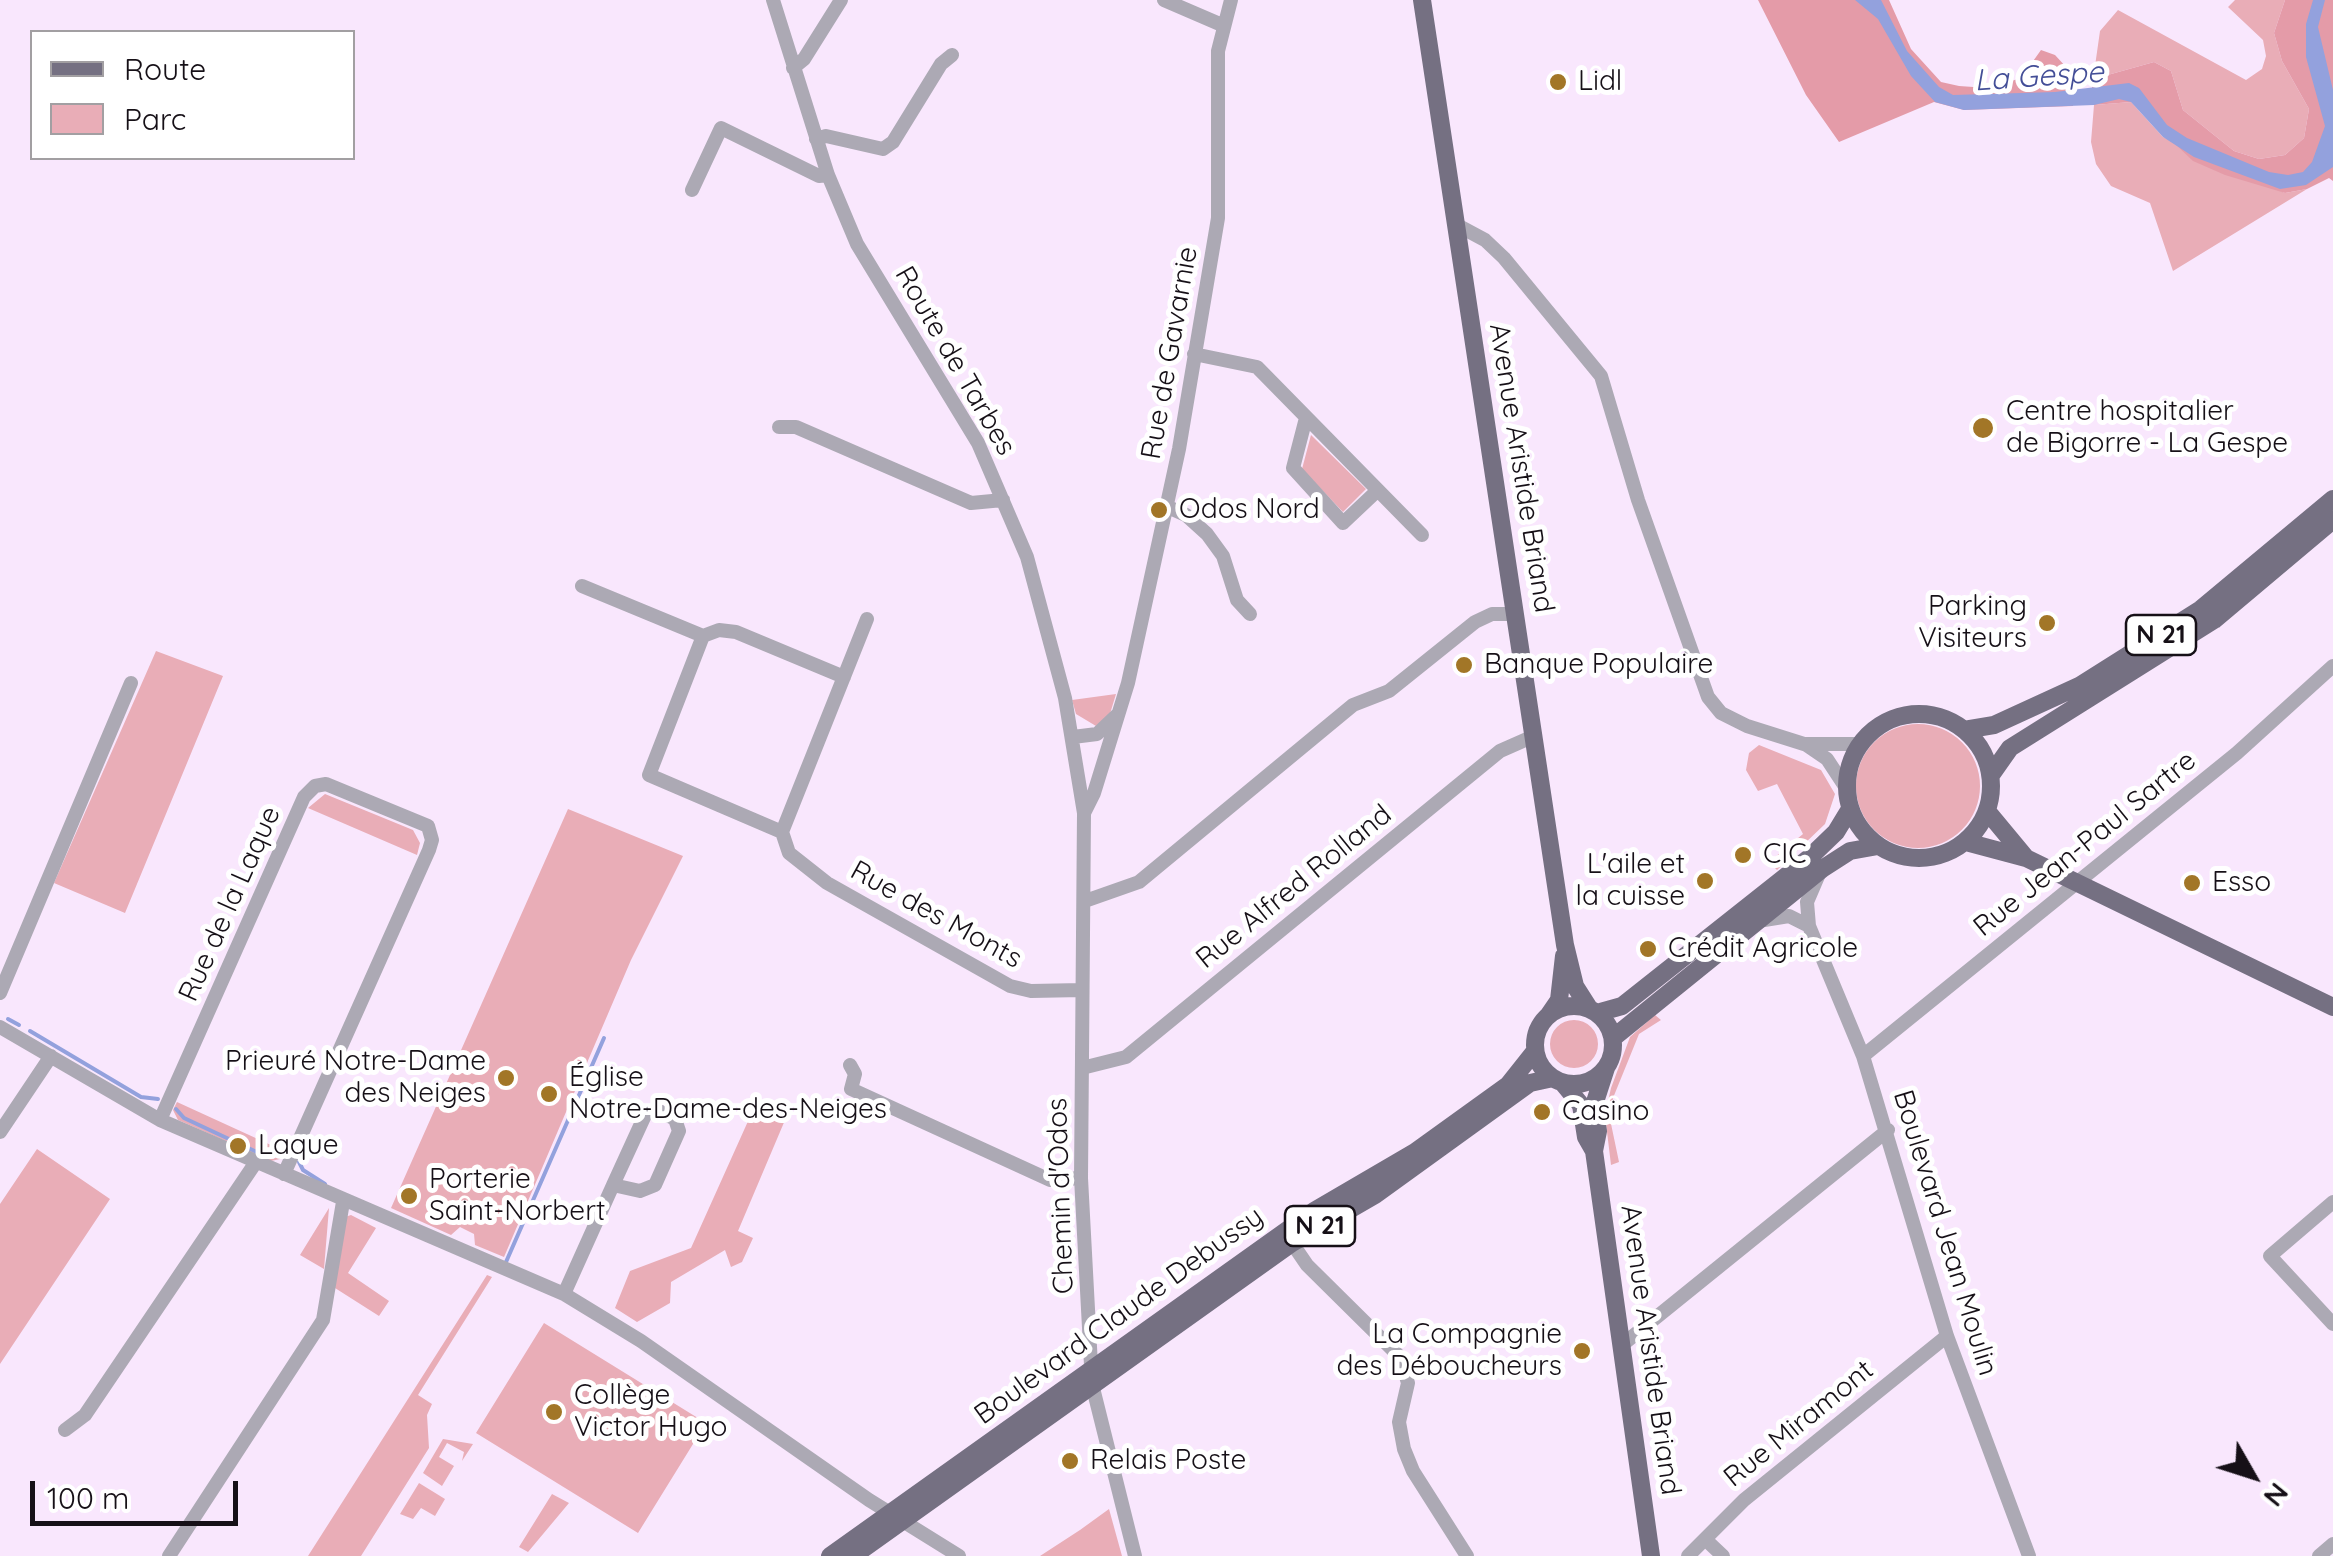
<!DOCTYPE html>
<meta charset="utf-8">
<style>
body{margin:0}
#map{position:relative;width:2333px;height:1556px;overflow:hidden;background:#f9e7fd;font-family:Quicksand,sans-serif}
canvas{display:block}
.legend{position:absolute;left:30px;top:30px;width:325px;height:130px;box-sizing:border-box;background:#fff;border:2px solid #a29fa2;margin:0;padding:12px 18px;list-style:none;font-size:30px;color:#161017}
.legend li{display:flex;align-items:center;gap:20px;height:50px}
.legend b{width:50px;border:2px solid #a29fa2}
.north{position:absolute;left:2203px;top:1426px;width:100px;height:100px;-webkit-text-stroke:8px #fff;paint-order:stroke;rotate:129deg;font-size:28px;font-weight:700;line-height:40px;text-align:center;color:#161017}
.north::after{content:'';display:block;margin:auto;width:35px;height:45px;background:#161017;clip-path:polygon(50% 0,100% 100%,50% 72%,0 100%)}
.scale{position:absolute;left:30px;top:1481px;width:208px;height:45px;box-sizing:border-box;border:5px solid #161017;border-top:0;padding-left:12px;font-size:30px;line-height:35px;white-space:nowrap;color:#161017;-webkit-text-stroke:8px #fff;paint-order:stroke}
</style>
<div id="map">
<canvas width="2333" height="1556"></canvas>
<ul class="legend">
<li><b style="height:12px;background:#757082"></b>Route</li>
<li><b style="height:28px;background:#e9adb7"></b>Parc</li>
</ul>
<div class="north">N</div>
<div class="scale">100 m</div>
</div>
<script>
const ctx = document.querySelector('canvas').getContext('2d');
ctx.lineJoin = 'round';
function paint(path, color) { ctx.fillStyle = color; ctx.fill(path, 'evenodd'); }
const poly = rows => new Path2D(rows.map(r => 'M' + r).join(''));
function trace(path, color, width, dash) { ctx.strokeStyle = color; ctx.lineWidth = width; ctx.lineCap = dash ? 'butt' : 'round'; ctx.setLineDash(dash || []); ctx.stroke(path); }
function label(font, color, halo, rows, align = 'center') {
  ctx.font = font + ' Quicksand,sans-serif'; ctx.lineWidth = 10; ctx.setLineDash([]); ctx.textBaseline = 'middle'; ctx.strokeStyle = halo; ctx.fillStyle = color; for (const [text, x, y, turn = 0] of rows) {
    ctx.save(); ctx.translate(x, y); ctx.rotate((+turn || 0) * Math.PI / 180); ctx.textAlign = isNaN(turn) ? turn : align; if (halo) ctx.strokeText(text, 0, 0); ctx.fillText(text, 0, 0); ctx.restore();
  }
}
const green = poly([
 [2235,0,2285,0,2274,33,2282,61,2309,109,2304,138,2285,155,2259,159,2234,151,2183,110,2171,71,2154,62,2104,76,2092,87,2100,31,2118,10,2246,80,2262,69,2266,56,2263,40,2228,7],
 [2131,102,2163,137,2285,193,2307,189,2173,271,2150,203,2111,186,2096,164,2091,142,2094,105],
 [1311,435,1366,489,1343,512,1302,469],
 [156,651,223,676,125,913,54,883],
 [1116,694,1109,717,1096,726,1076,714,1072,700],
 '1856 786a62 62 0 1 1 124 0a62 62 0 1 1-124 0Z',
 [1759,745,1821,770,1835,794,1825,824,1777,870,1769,862,1803,834,1777,784,1758,791,1746,770,1749,753],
 [325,794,413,830,420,843,417,855,308,808],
 [568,809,683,856,631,960,504,1257,475,1245,474,1234,460,1227,451,1235,391,1208],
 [1655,1015,1661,1020,1639,1034,1613,1098,1610,1119,1619,1162,1611,1165,1605,1115,1611,1088,1630,1037],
 '1550 1044a24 24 0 1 1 48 0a24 24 0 1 1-48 0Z',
 [758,1099,788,1113,738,1231,753,1238,742,1262,731,1267,725,1250,671,1282,670,1303,637,1322,615,1308,630,1271,691,1248],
 [177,1102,284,1151,280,1159,271,1161,178,1120,173,1110],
 [37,1149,110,1199,0,1364,0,1204],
 [329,1208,324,1269,300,1255],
 [351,1215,376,1228,348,1273,389,1301,379,1316,335,1288,345,1217],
 [487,1275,492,1277,418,1395,432,1404,427,1415,429,1448,361,1556,308,1556],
 [544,1323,706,1423,638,1533,476,1433],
 [443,1439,473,1444,462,1461,464,1452,447,1443,439,1457,454,1466,442,1486,423,1473],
 [419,1483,445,1499,435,1516,421,1508,413,1519,400,1514],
 [552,1494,569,1503,528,1552,519,1547],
 [1109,1509,1122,1556,1040,1556,1080,1530]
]);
const forest = poly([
 [1758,0,1889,0,1911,49,1941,82,1959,86,1988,88,2021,78,2041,50,2055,55,2067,68,2074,83,2073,106,1964,110,1934,102,1839,142,1806,95],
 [2285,0,2333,0,2333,181,2329,178,2307,189,2285,193,2225,175,2193,161,2131,102,2094,105,2092,87,2104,76,2154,62,2171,71,2183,110,2234,151,2259,159,2285,155,2304,138,2309,109,2282,61,2274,33]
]);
const water = poly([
 [1855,0,1881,0,1907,51,1939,87,1953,95,2055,92,2129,83,2139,88,2167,125,2187,138,2269,172,2288,175,2303,172,2312,162,2325,126,2306,57,2306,24,2313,0,2325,0,2318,27,2333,90,2333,167,2306,185,2280,189,2194,157,2163,137,2131,102,2119,99,2094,105,1964,110,1935,102,1911,76,1878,19]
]);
const stream = poly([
 [8,1019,19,1025],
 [30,1031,141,1097,158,1099],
 [176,1109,184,1118,261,1154,282,1156],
 [299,1162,303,1170,325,1184],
 [506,1262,604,1038]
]);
const minor = poly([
 [773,0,828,175,857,244,978,443,1027,557,1065,698,1084,813,1081,1178,1092,1384,1135,1556],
 [1164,0,1222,25],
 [793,68,804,59,841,0],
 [816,139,826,136,883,149,893,142,941,64,952,55],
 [692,190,721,128,819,176,828,175],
 [1457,225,1485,240,1504,258,1601,376,1638,500,1708,697,1721,713,1747,726,1804,744,1860,744],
 [1194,354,1257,367,1422,535],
 [1306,418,1293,468,1343,523,1378,490],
 [779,427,796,427,971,503,1003,500],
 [1168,507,1186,515,1207,534,1223,556,1237,600,1250,614],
 [582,586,703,636,719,630,736,632,844,677],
 [867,619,782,832,789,853,827,883,1010,986,1031,991,1082,990],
 [703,636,649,775,782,832],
 [1073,737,1097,734,1117,715],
 [1805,744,1827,759,1846,788],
 [1084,813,1094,793,1128,683,1179,449,1218,218,1218,51,1231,0],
 [1819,874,1807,902,1809,926,1863,1056,1947,1336,2029,1556],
 [1085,901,1139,882,1353,705,1389,691,1475,622,1492,614,1516,614],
 [1758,921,1789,916,1809,926],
 [0,993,131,683],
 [0,1027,160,1120,564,1294,641,1341,869,1500,959,1556],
 [1863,1056,2237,753,2333,666],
 [850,1065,855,1074,851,1089,1050,1180,1081,1178],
 [1082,1068,1126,1057,1500,751,1534,736],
 [160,1120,304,797,315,786,326,784,428,826,432,840,429,850,284,1174],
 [0,1132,51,1056],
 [2333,1202,2270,1256,2333,1324],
 [1292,1243,1307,1265,1400,1357,1408,1383,1399,1422,1404,1449,1413,1471,1467,1556],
 [564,1294,613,1185,646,1113,657,1110,675,1119,679,1131,655,1185,640,1191,613,1185],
 [1622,1345,1888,1130],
 [65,1430,85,1415,256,1162],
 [1705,1539,1723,1556],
 [169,1556,323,1320,343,1202],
 [1688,1556,1744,1500,1947,1336],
 [2319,1556,2333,1544]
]);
const major = poly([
 [1422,0,1565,945,1575,986,1589,1008],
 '1847 786a72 72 0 1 1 144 0a72 72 0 1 1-144 0Z',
 [1964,730,1994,725,2079,686,2201,609,2333,499],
 [1991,775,2010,748,2214,620,2333,520],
 [1987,811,2026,858],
 [1966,842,2026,858,2333,1007],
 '1535 1045a39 39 0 1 1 78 0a39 39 0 1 1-78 0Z',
 [1597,1013,1622,1006,1809,858,1836,832,1850,809],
 [1548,1016,1559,1000,1564,956],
 [1613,1038,1822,869,1850,851,1878,846],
 [1606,1068,1594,1105,1598,1131,1594,1151,1651,1556],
 [1562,1082,1581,1105,1586,1137,1594,1151],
 [830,1556,1314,1211,1415,1152,1508,1085,1535,1051],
 [853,1556,1292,1243,1375,1195,1530,1083,1553,1078]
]);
const markers = [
 [1558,82,10,"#a27627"],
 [1983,428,12,"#a27627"],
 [1159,510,10,"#a27627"],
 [2047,623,10,"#a27627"],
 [1464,665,10,"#a27627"],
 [1743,855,10,"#a27627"],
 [1705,881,10,"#a27627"],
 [2192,883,10,"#a27627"],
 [1648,949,10,"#a27627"],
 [506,1078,10,"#a27627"],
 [549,1094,10,"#a27627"],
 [1542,1112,10,"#a27627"],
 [238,1146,10,"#a27627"],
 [409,1196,10,"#a27627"],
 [1582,1351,10,"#a27627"],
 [554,1412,10,"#a27627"],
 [1070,1461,10,"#a27627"]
];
const shields = [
 [2161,635,70],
 [1320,1226,70]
];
const shieldNames = [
 ["N 21",2161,635],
 ["N 21",1320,1226]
];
const poiNames = [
 ["Lidl",1578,82],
 ["Centre hospitalier",2006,412],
 ["de Bigorre - La Gespe",2006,444],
 ["Odos Nord",1179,510],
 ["Parking",2027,607,"right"],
 ["Visiteurs",2027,639,"right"],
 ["Banque Populaire",1484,665],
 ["CIC",1763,855],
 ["L'aile et",1685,865,"right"],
 ["la cuisse",1685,897,"right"],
 ["Esso",2212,883],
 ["Crédit Agricole",1668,949],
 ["Prieuré Notre-Dame",486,1062,"right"],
 ["des Neiges",486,1094,"right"],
 ["Église",569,1078],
 ["Notre-Dame-des-Neiges",569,1110],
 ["Casino",1562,1112],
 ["Laque",258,1146],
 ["Porterie",429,1180],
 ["Saint-Norbert",429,1212],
 ["La Compagnie",1562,1335,"right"],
 ["des Déboucheurs",1562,1367,"right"],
 ["Collège",574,1396],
 ["Victor Hugo",574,1428],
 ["Relais Poste",1090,1461]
];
const streetNames = [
 ["Rue de Gavarnie",1170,353,-80],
 ["Route de Tarbes",955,361,60],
 ["Avenue Aristide Briand",1521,468,81],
 ["Rue Jean-Paul Sartre",2085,844,-39],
 ["Rue Alfred Rolland",1294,887,-39],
 ["Rue de la Laque",230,904,-66],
 ["Rue des Monts",936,915,29],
 ["Chemin d'Odos",1061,1196,-92],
 ["Boulevard Jean Moulin",1945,1233,73],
 ["Boulevard Claude Debussy",1119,1316,-36],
 ["Avenue Aristide Briand",1650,1350,82],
 ["Rue Miramont",1799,1424,-39]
];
const waterNames = [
 ["La Gespe",2039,77,-4]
];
paint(green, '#e9adb7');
paint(forest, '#e49ba8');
paint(water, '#93a1dd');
trace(stream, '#93a1dd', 4);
trace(minor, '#aca9b4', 14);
trace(major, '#757082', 18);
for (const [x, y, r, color] of markers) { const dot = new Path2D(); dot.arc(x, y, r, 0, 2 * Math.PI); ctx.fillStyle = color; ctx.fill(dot); trace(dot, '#fff', 4); }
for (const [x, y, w] of shields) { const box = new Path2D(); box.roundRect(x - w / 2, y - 20, w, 40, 8); ctx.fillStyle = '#fff'; ctx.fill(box); trace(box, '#161017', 2.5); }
label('bold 25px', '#161017', null, shieldNames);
label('28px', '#161017', '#fff', poiNames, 'left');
label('28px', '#161017', '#fff', streetNames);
label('italic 30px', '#434e97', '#fff', waterNames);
</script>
